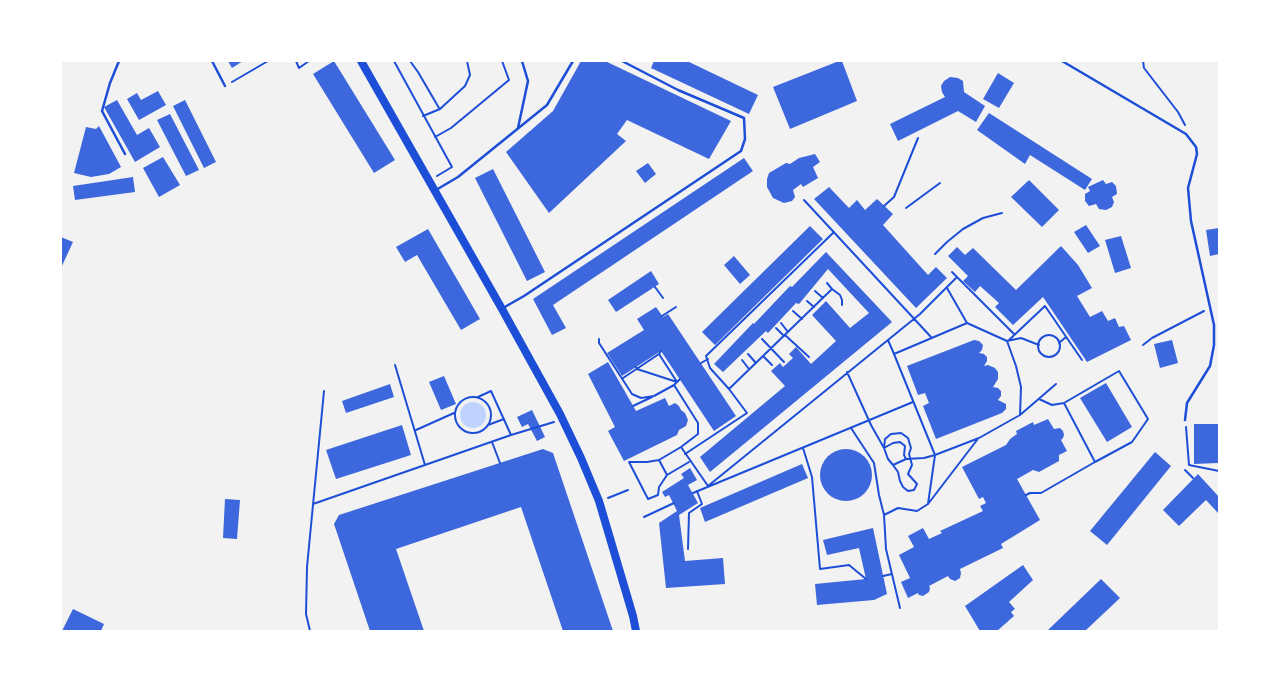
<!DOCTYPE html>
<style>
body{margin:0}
#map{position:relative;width:1280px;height:692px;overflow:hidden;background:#f2f2f2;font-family:"Exo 2",sans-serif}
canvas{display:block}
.frame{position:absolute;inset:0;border:62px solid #fff;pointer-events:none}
</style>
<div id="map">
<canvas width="1280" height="692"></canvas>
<div class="frame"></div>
</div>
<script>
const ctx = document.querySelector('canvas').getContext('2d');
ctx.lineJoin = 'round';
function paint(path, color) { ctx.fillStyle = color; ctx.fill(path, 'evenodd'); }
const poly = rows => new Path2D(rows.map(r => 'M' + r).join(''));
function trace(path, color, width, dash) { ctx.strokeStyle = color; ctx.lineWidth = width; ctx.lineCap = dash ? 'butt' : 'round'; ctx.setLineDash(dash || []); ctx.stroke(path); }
const water = poly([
 '460 415a13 13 0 1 1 26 0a13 13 0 1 1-26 0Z'
]);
const building = poly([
 [228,61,243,61,232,68],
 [334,61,395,160,374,173,313,74],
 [581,61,605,61,731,121,709,159,627,120,617,134,626,141,549,213,506,152,553,111],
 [654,61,687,61,758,95,749,114,651,68],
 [839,61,842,61,857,101,790,129,773,87],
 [998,73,1014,83,999,108,983,99],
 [950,77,958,78,963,81,964,92,985,106,976,122,958,111,898,141,890,124,945,97,942,92,941,86,944,81],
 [158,91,166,105,139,120,127,99,137,93,141,100],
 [117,100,137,135,149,128,160,147,135,162,104,107],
 [185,100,216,162,204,168,173,106],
 [989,113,1092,179,1085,190,1030,155,1025,164,977,130],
 [170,114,199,170,186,176,157,120],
 [99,126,121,167,109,174,91,177,74,173,86,127,96,129],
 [815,154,820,162,813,167,818,178,803,187,801,184,793,190,795,197,792,201,784,203,773,198,767,187,767,179,769,173,786,163,790,164,799,158],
 [163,157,180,185,159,197,143,168],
 [744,158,753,171,553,305,566,328,552,335,533,299],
 [648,163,656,174,645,183,636,171],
 [493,169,545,272,527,281,475,178],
 [133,177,135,192,75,200,73,186],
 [1029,180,1059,210,1042,227,1011,197],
 [1103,180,1106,184,1112,182,1116,186,1117,194,1112,197,1114,202,1112,207,1106,210,1099,209,1096,204,1089,206,1085,201,1085,194,1090,191,1088,187],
 [829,187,849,208,857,200,865,210,877,199,893,214,883,225,928,275,936,267,947,278,916,308,814,199],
 [1086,225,1100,246,1088,253,1074,232],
 [810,226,823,239,715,345,702,332],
 [1219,228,1219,254,1210,256,1206,230],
 [428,229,480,319,461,330,417,255,405,262,396,247],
 [1121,236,1131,268,1115,273,1105,240],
 [61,237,73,242,61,268],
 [1061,246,1078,265,1092,288,1077,296,1090,317,1102,311,1108,321,1115,318,1119,327,1124,326,1131,340,1087,362,1043,297,1013,325,995,307,999,303,980,286,975,292,963,281,968,276,948,256,957,247,965,255,973,248,1016,290],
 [826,252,892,322,710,472,700,457,785,386,771,371,780,363,783,367,793,358,789,354,796,347,811,364,836,341,812,315,826,301,850,328,869,313,828,269,799,304,796,303,768,333,766,331,723,372,714,364,753,323,754,324,790,286,792,287],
 [734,256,750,275,740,284,724,265],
 [651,271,659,284,616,312,608,300],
 [656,307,663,317,668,314,736,416,714,431,661,351,622,376,607,353,644,330,637,319],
 [974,340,979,341,983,345,982,350,979,353,984,354,987,357,987,361,984,366,988,365,995,368,998,372,998,379,993,387,998,388,1001,391,1001,396,998,400,1006,404,1006,409,1002,413,936,439,923,406,929,403,925,393,918,395,907,366],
 [1172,340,1178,363,1160,368,1154,344],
 [608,362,636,411,665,398,669,406,675,403,679,406,681,410,685,413,688,420,686,426,679,430,677,435,624,461,608,431,615,427,588,374],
 [444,376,456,404,441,410,429,382],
 [1106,383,1132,427,1107,442,1080,398],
 [390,384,394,397,346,413,342,401],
 [532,410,545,437,537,441,528,424,522,427,517,417],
 [1048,419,1054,429,1060,428,1063,431,1064,435,1063,438,1061,440,1067,451,1059,455,1059,461,1039,472,1033,470,1017,479,1040,520,1001,544,1003,548,960,569,961,573,960,578,955,581,950,579,948,576,929,586,930,588,929,592,923,596,919,595,918,593,908,598,901,582,910,578,899,555,914,547,908,536,923,528,929,539,942,533,940,531,983,511,980,506,986,503,983,497,979,499,962,467,1006,445,1010,439,1017,434,1016,431,1033,422,1034,425],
 [1194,424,1218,424,1218,463,1194,464],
 [402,425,411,455,336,479,326,450],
 '820 475a26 26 0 1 1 52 0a26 26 0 1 1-52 0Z',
 [543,449,553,453,613,631,563,631,521,507,396,549,424,631,370,631,334,524,339,515],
 [1155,452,1171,466,1107,545,1090,531],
 [802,464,808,478,705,522,700,508],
 [690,468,697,480,688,485,698,503,679,515,685,561,723,558,725,584,666,588,659,523,677,511,669,495,665,497,662,492,684,478,681,474],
 [1198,474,1219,497,1219,514,1206,500,1179,526,1163,510],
 [225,499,240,500,237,539,223,538],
 [873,528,887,594,874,600,817,605,815,584,866,579,859,548,827,555,823,540],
 [1023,565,1033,580,1009,602,1015,609,1011,612,1014,616,997,631,980,631,965,606],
 [1101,579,1120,598,1085,631,1047,631],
 [73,609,104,624,101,631,62,631]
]);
const path = poly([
 [296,61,299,68,309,61],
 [394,61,452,167,437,176],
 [410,61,418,72,439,108],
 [1143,61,1144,68,1178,112,1185,125],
 [232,82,268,61],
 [423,116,440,109,465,86,470,75,467,61],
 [435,137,451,128,509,80,502,61],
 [804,200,931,337],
 [884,206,894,197,918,138],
 [906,208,940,183],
 [935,254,947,242,963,229,983,218,1002,213],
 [958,278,1014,334],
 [827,283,832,289,729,389,710,368,706,356,834,232],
 [655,287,663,298],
 [947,288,967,323,1007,341,1021,338,1039,345],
 [832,289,840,295,842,300,842,305],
 [815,291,823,298],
 [807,301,814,307],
 [793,311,802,319],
 [662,316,676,307],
 [781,323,788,332],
 [967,323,894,354,935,455,979,438,1020,415,1021,387,1016,366,1007,341],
 [776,328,784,336],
 [785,335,809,357],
 '1038 346a11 11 0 1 1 22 0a11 11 0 1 1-22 0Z',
 [599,339,599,343,632,394,641,398,654,396,674,385,698,423,698,434,681,447,708,486,920,314,957,277,952,272],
 [762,339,784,362],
 [888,340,894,354],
 [1009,340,1045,306,1082,360],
 [1059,343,1066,337],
 [1143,345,1152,338,1204,311],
 [659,354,677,382],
 [748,354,756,363],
 [763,356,772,365],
 [742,360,749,369],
 [701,363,708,359],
 [395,365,425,465],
 [636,367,637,369,677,382],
 [847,372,871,425,884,448],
 [623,378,659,354,661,351],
 [674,385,680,379],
 '455 415a18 18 0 1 1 36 0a18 18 0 1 1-36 0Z',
 [478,397,491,391,511,435],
 [1039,399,1052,405,1064,403,1119,371,1148,419,1132,442,1095,462,1064,403],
 [633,406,652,397],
 [1020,415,1056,384],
 [488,425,504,419],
 [1186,427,1189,465,1219,471],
 [851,428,874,463,879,495,884,515],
 [416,430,454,413],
 [492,442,500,463],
 [681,447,659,460,647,462,629,462,648,499,658,495,659,487,667,475,689,462],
 [803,448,812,477,820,569,849,565,866,579],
 [884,448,885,439,891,434,901,433,908,438,911,448,909,454,912,465,908,474,917,484,914,490,908,491,903,487,900,481,898,472,893,465],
 [685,454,747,413,729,389],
 [659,460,667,475],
 [1185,470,1193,478],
 [693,493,913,402],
 [1026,495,1030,493,1041,493,1095,462],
 [608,498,628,490],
 [313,504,511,435,554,422],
 [928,504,977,440],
 [644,517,674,503],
 [688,549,689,513,702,504,697,491],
 [883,576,892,574],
 [900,608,886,549,884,515,898,508,917,511,928,504,935,455,924,458,906,459,893,465,888,459,884,448,893,443,900,442,905,446,904,455,906,459],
 [310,631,306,614,307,567,324,391]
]);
const service = poly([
 [119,61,110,83,102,111,125,154],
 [212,61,225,86],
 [1062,61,1186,134,1196,147,1197,154,1188,188,1191,221,1214,325,1214,345,1210,366,1187,403,1185,420],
 [518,128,528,81,522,61],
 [436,190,458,177,547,105,573,61],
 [503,308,524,296,741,151,745,139,744,118,678,90,622,61]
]);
const secondary = poly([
 [361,61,502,309,560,414,581,458,599,501,633,616,636,631]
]);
paint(water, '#bfd3fe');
paint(building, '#3d67dc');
trace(path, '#1d4ed8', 2);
trace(service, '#1d4ed8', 2.5);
trace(secondary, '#1d4ed8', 8);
</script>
